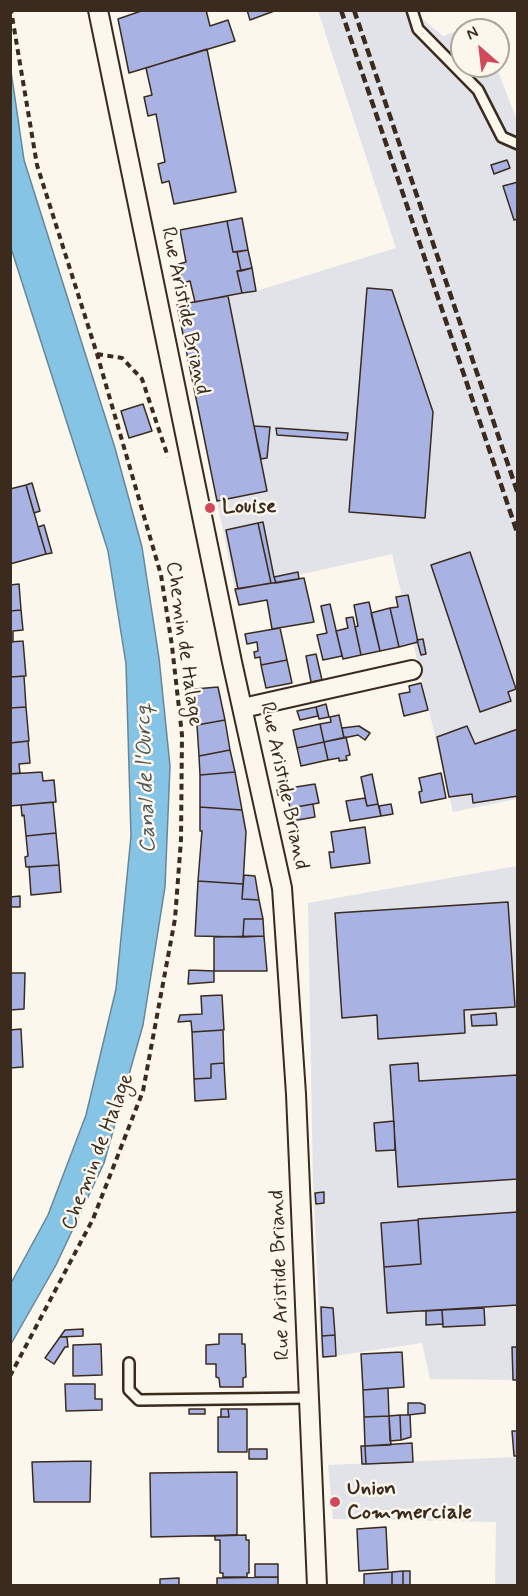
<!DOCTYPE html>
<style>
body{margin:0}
#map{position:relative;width:528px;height:1596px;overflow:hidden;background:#fbf7ec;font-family:Mynerve,sans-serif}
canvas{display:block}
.frame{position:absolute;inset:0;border:12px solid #3b2a1e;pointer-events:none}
.north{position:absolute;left:450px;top:18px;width:60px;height:60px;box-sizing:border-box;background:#fbf7ec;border:2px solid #aea59a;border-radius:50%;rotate:332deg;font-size:16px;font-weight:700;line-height:24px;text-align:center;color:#3b2a1e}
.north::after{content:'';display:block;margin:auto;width:21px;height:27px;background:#d1495b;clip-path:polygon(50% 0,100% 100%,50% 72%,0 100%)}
</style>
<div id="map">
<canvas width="528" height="1596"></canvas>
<div class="frame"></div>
<div class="north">N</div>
</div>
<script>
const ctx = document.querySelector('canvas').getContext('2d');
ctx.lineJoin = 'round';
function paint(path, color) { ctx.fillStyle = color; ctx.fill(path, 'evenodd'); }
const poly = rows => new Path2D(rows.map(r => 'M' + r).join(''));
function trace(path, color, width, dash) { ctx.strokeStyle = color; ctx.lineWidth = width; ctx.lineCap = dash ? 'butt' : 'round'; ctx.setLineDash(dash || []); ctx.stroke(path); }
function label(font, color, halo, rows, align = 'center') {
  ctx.font = font + ' Mynerve,sans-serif'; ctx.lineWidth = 5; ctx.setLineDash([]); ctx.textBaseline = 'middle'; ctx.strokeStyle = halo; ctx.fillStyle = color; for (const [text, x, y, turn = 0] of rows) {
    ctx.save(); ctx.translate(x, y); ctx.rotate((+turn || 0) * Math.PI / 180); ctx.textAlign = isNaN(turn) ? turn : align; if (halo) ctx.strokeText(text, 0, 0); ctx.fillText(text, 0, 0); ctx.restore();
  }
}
const built = poly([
 [318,11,419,11,423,19,443,36,480,23,483,30,462,30,462,66,496,66,518,123,517,799,453,812,392,554,235,589,177,306,256,291,396,248],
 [517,866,517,1380,430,1379,422,1343,321,1358,313,1181,308,903],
 [517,1457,517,1585,495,1585,496,1522,333,1519,328,1465]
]);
const water = poly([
 [11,71,24,160,115,448,142,547,159,658,170,766,165,887,143,1025,104,1163,56,1265,11,1344,11,1283,48,1215,86,1115,116,989,131,836,126,664,108,551,11,248,11,71]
]);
const building = poly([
 [144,10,206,10,210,26,228,20,235,41,129,73,118,19,144,10],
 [247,10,277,10,250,20,247,10],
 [207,49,236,192,174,204,169,181,162,183,158,164,165,162,156,114,148,116,144,97,152,95,146,68,207,49],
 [507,160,510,168,494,174,491,165,507,160],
 [518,182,518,219,514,220,503,186,518,182],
 [242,218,248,250,233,252,227,221,242,218],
 [227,221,233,252,237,252,241,271,237,271,242,293,195,302,190,281,183,283,179,264,186,262,180,230,227,221],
 [248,250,252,268,241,271,237,252,248,250],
 [252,268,256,291,242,293,237,271,252,268],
 [367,288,392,290,433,412,425,518,349,512,367,288],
 [228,296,267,491,217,501,177,305,228,296],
 [143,404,152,431,129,438,121,411,143,404],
 [254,426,270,427,267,458,261,459,254,426],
 [276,428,348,433,347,440,277,435,276,428],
 [32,483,40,511,34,513,26,485,32,483],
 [26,485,46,554,10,564,10,489,26,485],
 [263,522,274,577,276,583,271,583,258,523,263,522],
 [258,523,271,583,238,589,226,530,258,523],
 [44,525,52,553,46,554,38,527,44,525],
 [470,552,516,689,508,692,511,701,480,712,431,565,470,552],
 [298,572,299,579,276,583,274,577,298,572],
 [304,578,314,622,272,629,267,600,239,605,235,589,304,578],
 [19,584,21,610,10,611,10,585,19,584],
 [408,595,418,642,399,647,390,608,398,607,396,597,408,595],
 [369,602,380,651,361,655,355,627,358,626,354,605,369,602],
 [330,604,342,656,323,660,317,635,327,633,321,606,330,604],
 [390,608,399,647,380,651,371,613,390,608],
 [21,610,23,630,13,631,13,642,10,642,10,611,21,610],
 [353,617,361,655,343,659,336,631,348,628,346,618,353,617],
 [280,628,287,660,261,665,260,657,255,658,254,652,258,651,257,642,247,644,245,634,280,628],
 [423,639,426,654,421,655,417,640,423,639],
 [23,641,26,676,10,677,10,642,23,641],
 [316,654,322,680,311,682,306,656,316,654],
 [287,660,292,683,266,688,261,665,287,660],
 [24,676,26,707,10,708,10,677,24,676],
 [421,683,428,710,404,716,399,694,410,692,409,686,421,683],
 [218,687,225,720,197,725,195,689,218,687],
 [326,704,329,717,319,719,316,707,326,704],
 [26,707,29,741,10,743,10,708,26,707],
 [316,707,318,716,300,720,297,711,316,707],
 [339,715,344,738,324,742,320,724,331,722,330,717,339,715],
 [225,720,230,750,199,756,197,725,225,720],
 [320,724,324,742,297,748,293,730,320,724],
 [359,726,370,733,365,740,358,735,344,738,342,728,359,726],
 [467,726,475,744,518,729,518,796,473,803,472,794,449,797,437,737,467,726],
 [346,737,350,755,346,756,347,760,339,761,339,758,328,760,324,742,346,737],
 [28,741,30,763,19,764,20,773,10,774,10,743,28,741],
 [324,742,328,760,301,766,297,748,324,742],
 [230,750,235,772,200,775,199,756,230,750],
 [42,772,43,781,54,780,56,802,10,806,10,774,42,772],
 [235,772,242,810,200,807,200,775,235,772],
 [441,773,446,798,421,803,419,792,422,791,419,778,441,773],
 [372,774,378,804,367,806,361,777,372,774],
 [315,784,319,803,290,808,287,793,278,795,277,790,315,784],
 [365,798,367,806,378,804,381,816,350,821,346,801,365,798],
 [53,802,56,833,26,836,24,815,22,816,21,805,53,802],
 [313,804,315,817,292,821,290,808,313,804],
 [391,804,393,814,381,816,379,806,391,804],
 [200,807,242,810,246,832,243,884,198,881,202,831,200,831,200,807],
 [365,827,370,863,331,868,329,852,334,852,331,832,365,827],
 [56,833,59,865,26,867,25,857,28,856,26,836,56,833],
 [59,865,61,892,31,895,29,867,59,865],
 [244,875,255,876,259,900,242,899,244,875],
 [198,881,243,884,242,899,259,900,263,919,244,919,243,937,195,936,198,881],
 [20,896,20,907,10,907,10,897,20,896],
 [508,902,515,1007,464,1010,465,1033,378,1039,377,1015,342,1018,335,913,508,902],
 [244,919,263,919,264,936,243,937,244,919],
 [264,936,267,971,214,971,214,937,264,936],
 [189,970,214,971,214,982,188,984,189,970],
 [10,973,25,973,24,1009,10,1010,10,973],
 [222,995,224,1030,192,1032,191,1021,178,1022,180,1015,202,1014,201,996,222,995],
 [496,1013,497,1025,472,1026,471,1015,496,1013],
 [21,1029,23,1067,10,1068,10,1030,21,1029],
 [223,1030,224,1063,211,1064,211,1078,194,1079,192,1032,223,1030],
 [224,1063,226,1099,195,1101,194,1079,211,1078,211,1064,224,1063],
 [418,1063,419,1081,518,1075,518,1179,398,1187,390,1065,418,1063],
 [394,1121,395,1150,376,1151,374,1123,394,1121],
 [324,1192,324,1203,316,1204,315,1193,324,1192],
 [518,1212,518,1305,387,1313,384,1267,421,1264,418,1219,518,1212],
 [418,1220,421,1264,384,1267,381,1223,418,1220],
 [321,1307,333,1308,335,1335,322,1336,321,1307],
 [484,1308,485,1325,443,1327,442,1310,484,1308],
 [442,1310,443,1324,426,1325,426,1311,442,1310],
 [83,1329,83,1336,60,1337,65,1330,83,1329],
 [219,1334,242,1334,242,1344,245,1344,246,1377,243,1378,243,1387,220,1387,219,1378,216,1377,216,1364,206,1364,206,1345,219,1344,219,1334],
 [335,1335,336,1356,323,1357,322,1336,335,1335],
 [60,1337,67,1337,68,1347,65,1347,54,1364,45,1358,60,1337],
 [101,1344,102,1375,73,1376,73,1345,101,1344],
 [512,1347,518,1347,518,1380,513,1380,512,1347],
 [402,1352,404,1387,363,1390,361,1354,402,1352],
 [65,1384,95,1384,95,1399,102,1399,102,1410,66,1411,65,1384],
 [388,1388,389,1416,364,1417,363,1390,388,1388],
 [408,1403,420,1403,425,1405,425,1413,408,1415,408,1403],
 [189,1409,205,1409,205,1414,189,1414,189,1409],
 [221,1409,228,1409,229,1417,221,1417,221,1409],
 [228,1409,247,1409,247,1452,218,1452,218,1417,229,1417,228,1409],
 [400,1415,410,1415,411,1437,401,1440,400,1415],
 [400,1415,401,1440,390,1441,389,1416,400,1415],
 [389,1416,391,1445,365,1446,364,1417,389,1416],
 [512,1431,518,1431,518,1456,514,1456,512,1431],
 [412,1443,413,1462,366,1464,365,1446,412,1443],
 [361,1446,365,1446,366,1464,362,1464,361,1446],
 [249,1449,267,1449,267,1459,249,1459,249,1449],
 [91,1461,90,1502,34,1502,32,1462,91,1461],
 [237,1472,237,1535,151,1537,150,1473,237,1472],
 [386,1527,388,1569,359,1571,357,1529,386,1527],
 [246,1535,246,1540,249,1540,249,1573,247,1573,247,1577,223,1577,223,1573,220,1573,220,1540,215,1540,215,1536,246,1535],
 [255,1564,278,1564,278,1577,255,1577,255,1564],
 [403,1571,410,1571,410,1586,403,1586,403,1571],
 [403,1571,403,1586,392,1586,392,1572,403,1571],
 [392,1572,392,1586,364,1586,364,1574,392,1572],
 [278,1577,278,1586,217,1586,217,1578,278,1577],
 [179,1578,179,1586,160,1586,160,1579,179,1578]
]);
const path = poly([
 [97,354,122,358,142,379,168,457],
 [10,1376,93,1219,143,1091,175,919,181,840,182,735,172,646,161,575,97,354,37,165,11,10]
]);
const service = poly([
 [412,10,418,29,478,90,502,137,518,144],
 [129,1363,129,1390,139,1400,309,1398]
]);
const minor = poly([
 [98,10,232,662,282,888,296,1094,317,1586],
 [243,708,412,670]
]);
const rail = poly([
 [341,10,518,535],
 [354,10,518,494]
]);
const markers = [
 [210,508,6,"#d1495b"],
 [335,1502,6,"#d1495b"]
];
const streetNames = [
 ["Rue Aristide Briand",184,311,78],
 ["Chemin de Halage",183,644,82],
 ["Rue Aristide Briand",283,786,78],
 ["Chemin de Halage",99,1152,-69],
 ["Rue Aristide Briand",281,1275,-92]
];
const poiNames = [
 ["Louise",222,508],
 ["Union",347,1490],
 ["Commerciale",347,1514]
];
const waterNames = [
 ["Canal de l'Ourcq",147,778,-92]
];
paint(built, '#e2e3e9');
paint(water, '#86c4e6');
trace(water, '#688696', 1.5);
paint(building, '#a8b3e3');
trace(building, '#3b2a1e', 1.5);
trace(service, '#3b2a1e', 14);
trace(minor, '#3b2a1e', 22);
trace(path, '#3b2a1e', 4, [6, 4.5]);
trace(service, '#fbf7ec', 9);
trace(minor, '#fbf7ec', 18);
trace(rail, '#3b2a1e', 4.5, [9, 4.5]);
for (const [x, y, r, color] of markers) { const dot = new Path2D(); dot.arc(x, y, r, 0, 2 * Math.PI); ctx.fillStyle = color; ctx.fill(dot); trace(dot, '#fbf7ec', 2); }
label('21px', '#3b2a1e', '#fbf7ec', streetNames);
label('bold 21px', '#3b2a1e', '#fbf7ec', poiNames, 'left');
label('italic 22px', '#52585a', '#fbf7ec', waterNames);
</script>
